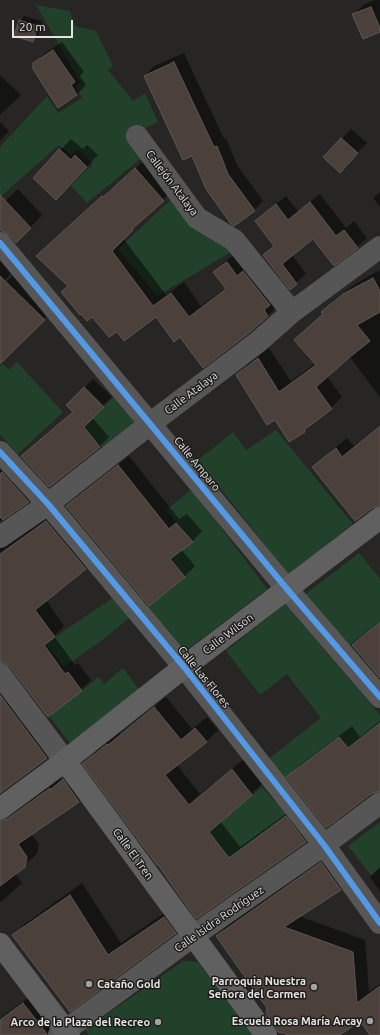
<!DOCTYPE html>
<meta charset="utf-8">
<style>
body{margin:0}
#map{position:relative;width:380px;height:1035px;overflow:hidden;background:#272625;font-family:Ubuntu,sans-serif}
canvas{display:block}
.scale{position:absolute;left:12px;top:20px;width:61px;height:18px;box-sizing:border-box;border:2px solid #e4e4e2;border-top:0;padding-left:5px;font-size:12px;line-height:14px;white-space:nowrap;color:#e4e4e2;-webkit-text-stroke:3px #1e1d1b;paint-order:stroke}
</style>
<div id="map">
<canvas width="380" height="1035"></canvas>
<div class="scale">20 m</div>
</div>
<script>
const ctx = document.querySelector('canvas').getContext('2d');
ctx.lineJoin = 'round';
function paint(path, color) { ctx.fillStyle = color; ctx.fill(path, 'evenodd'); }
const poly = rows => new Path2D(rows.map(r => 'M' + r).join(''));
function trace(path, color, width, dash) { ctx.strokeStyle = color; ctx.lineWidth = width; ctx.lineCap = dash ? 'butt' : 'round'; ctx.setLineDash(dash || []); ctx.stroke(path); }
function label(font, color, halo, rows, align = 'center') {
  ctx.font = font + ' Ubuntu,sans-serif'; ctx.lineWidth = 3; ctx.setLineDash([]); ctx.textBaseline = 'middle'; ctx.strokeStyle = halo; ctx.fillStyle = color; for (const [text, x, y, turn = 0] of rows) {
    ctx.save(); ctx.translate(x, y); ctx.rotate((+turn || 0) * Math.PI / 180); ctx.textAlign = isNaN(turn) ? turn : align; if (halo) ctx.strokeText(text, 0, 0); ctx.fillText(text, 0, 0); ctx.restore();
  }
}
const green = poly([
 [36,5,70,11,75,26,96,31,113,66,108,70,133,101,145,93,158,122,130,136,144,156,87,203,71,186,93,164,78,149,71,155,59,145,0,197,0,147,47,96,58,113,82,98,76,86,81,83],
 [174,197,231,252,157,296,118,249],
 [17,362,63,412,18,454,0,435,0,366,3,364,9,370],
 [113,397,134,422,102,447,84,426],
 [276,430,353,524,288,574,198,460,233,432,246,450],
 [192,489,267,589,183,653,147,607,185,577,170,559,192,542,166,510],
 [359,553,380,579,380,621,347,647,303,596],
 [114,597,132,616,101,641,64,667,45,644],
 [285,604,380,715,380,723,348,748,339,737,285,779,268,759,321,718,287,674,260,695,226,651],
 [123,668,141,692,70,743,49,716,99,677,104,684],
 [262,787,287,815,229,858,209,832],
 [380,822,380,869,371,875,348,846],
 [183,961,198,962,252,1035,89,1035,85,1030]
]);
const shadow = poly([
 [375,0,380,0,380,31,353,15,363,5],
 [24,16,42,21,38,36,33,40,20,21],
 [62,42,84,72,80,76,86,85,76,95,34,63,44,54],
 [184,53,224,139,226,138,237,165,263,201,254,210,193,154,145,76,154,66],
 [0,75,21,95,0,115],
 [0,122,9,131,0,141],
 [351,129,367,143,349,162,325,157],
 [71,139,83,149,87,145,98,155,67,188,34,178],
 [148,157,175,188,123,238,166,295,184,282,201,306,226,288,215,272,227,260,239,251,280,303,268,316,180,336,156,316,117,330,69,285,49,244,115,185,116,186],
 [18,189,42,215,28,230,10,234,0,229,0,206],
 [380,192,380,207,373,198],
 [320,194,346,228,354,221,367,238,357,247,314,238,292,255,306,274,290,288,264,256,274,245,256,221,266,212,286,196,298,211],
 [0,259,13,272,1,284,3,285,16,272,54,309,0,361],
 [380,270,380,397,349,356,327,376,342,397,331,408,315,421,304,431,275,418,237,375,248,364,269,348,291,381,316,363,324,314,322,312,333,301,355,284],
 [93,379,112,397,92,417,109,437,100,446,49,486,22,456,74,411,68,405],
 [380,425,380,505,314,467,325,456,347,438,354,446],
 [0,452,38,491,28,501,0,521],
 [129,456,179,519,187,514,202,531,192,542,181,549,195,566,185,576,149,604,67,506,77,496],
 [56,512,95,558,85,568,46,600,64,626,54,636,75,665,78,663,91,680,81,690,48,716,10,666,5,661,0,661,0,535],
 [380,621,380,676,353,645],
 [0,672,57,748,47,758,0,792],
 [166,697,192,729,207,717,218,730,207,741,177,765,200,794,244,759,263,783,220,821,240,847,297,806,316,830,305,842,196,917,84,764,95,752,119,733,120,734],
 [380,721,380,790,288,777,300,765,352,726,360,737],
 [75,768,90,789,79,801,31,834,39,844,37,854,15,873,22,883,10,894,0,902,0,819,61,777,62,779],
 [334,851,353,876,340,889,299,916,365,940,369,992,380,984,380,1035,372,1035,360,1020,338,1035,283,1035,267,1013,268,1008,217,936,229,923],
 [380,867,380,892,370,877],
 [82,883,121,943,176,905,187,920,175,932,70,1010,14,935,26,923],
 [35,993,58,1024,47,1035,0,1035,0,1018]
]);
const building = poly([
 [371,7,380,28,380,32,363,39,352,14,371,7],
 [19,20,38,26,33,42,14,36,19,20],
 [53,50,75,82,71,85,77,95,58,108,33,69,33,63,53,50],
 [174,62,214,147,217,146,228,174,255,211,234,226,231,224,206,189,192,156,183,160,144,76,174,62],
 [341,138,358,153,340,173,323,157,341,138],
 [59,149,71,160,75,155,87,167,56,200,33,178,59,149],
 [135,168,164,201,132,229,133,230,112,251,153,306,171,293,189,317,226,289,213,272,227,262,237,276,243,271,270,305,264,310,268,316,250,332,203,368,180,337,174,342,156,317,124,341,117,332,109,337,92,317,87,321,81,314,80,315,61,292,68,286,36,256,102,196,103,197,135,168],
 [0,195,31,228,16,243,9,235,0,230,0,195],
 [310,202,336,236,344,230,358,248,334,266,313,239,282,264,297,284,290,290,263,255,274,246,255,221,276,204,288,220,310,202],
 [0,276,45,320,0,364,0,276],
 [373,278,380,291,380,312,357,325,370,341,350,357,316,387,332,409,304,430,305,432,289,442,275,420,267,425,236,375,258,358,279,392,316,365,294,340,323,314,321,312,343,294,373,278],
 [84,387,104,407,84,427,100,447,49,487,21,456,73,412,66,405,84,387],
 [380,426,380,506,372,508,355,521,312,467,336,448,342,457,380,426],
 [118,465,169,529,176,523,193,542,170,559,185,577,149,606,66,506,118,465],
 [2,472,29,502,3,520,0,517,0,474,2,472],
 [46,521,86,569,35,610,55,637,44,645,65,674,68,672,82,691,48,717,10,667,5,663,0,662,0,554,46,521],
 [380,622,380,678,352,645,380,622],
 [0,695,47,758,0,793,0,695],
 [154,707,181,740,195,728,207,742,165,775,189,805,232,769,252,795,209,832,229,858,286,816,306,842,196,919,158,865,157,865,82,764,107,744,108,745,154,707],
 [380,723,380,791,372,793,326,828,286,777,339,737,348,748,380,723],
 [63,779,79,802,18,844,27,857,25,867,0,886,0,821,7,819,50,788,50,790,63,779],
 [321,862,341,890,284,927,353,952,357,1003,380,986,380,1035,370,1035,360,1021,340,1035,289,1035,278,1032,266,1013,267,1008,216,936,321,862],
 [70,895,108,955,164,917,176,933,70,1012,12,935,70,895],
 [23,1003,47,1034,47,1035,0,1035,0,1020,23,1003]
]);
const minor = poly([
 [137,136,197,218,234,240,292,312],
 [0,243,287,589,380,697],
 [0,452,48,504,184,667,324,845,380,923],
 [0,537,48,504,151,423,258,342,292,312,380,247],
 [0,674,65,761],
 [59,1035,193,936,324,845,380,803]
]);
const major = poly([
 [65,761,266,1035],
 [0,809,65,761,184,667,380,518],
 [0,944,69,1035]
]);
const cycleway = poly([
 [0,243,287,589,380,697],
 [0,452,48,504,184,667,324,845,380,923]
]);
const markers = [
 [89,984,4,"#a2a2a0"],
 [314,987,4,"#a2a2a0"],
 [370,1021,4,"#a2a2a0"],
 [158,1022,4,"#a2a2a0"]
];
const streetNames = [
 ["Callejón Atalaya",172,183,53],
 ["Calle Atalaya",191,393,-37],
 ["Calle Amparo",197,464,51],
 ["Calle Wilson",228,634,-37],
 ["Calle Las Flores",204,677,51],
 ["Calle El Tren",133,854,54],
 ["Calle Isidra Rodríguez",219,919,-35]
];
const poiNames = [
 ["Parroquia Nuestra",306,981],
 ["Señora del Carmen",306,994],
 ["Cataño Gold",97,984,"left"],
 ["Escuela Rosa María Arcay",362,1021],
 ["Arco de la Plaza del Recreo",150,1022]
];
paint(green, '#22412b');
paint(shadow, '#0007');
paint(building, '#4c413a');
trace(building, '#595857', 1);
trace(minor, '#575656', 22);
trace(major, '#606060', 22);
trace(cycleway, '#5399e6', 6);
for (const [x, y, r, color] of markers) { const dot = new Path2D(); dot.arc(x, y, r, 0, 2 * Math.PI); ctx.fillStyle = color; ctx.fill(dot); trace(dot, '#1e1d1b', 1.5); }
label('11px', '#e4e4e2', '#1e1d1b', streetNames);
label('bold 11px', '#e4e4e2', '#1e1d1b', poiNames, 'right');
</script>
